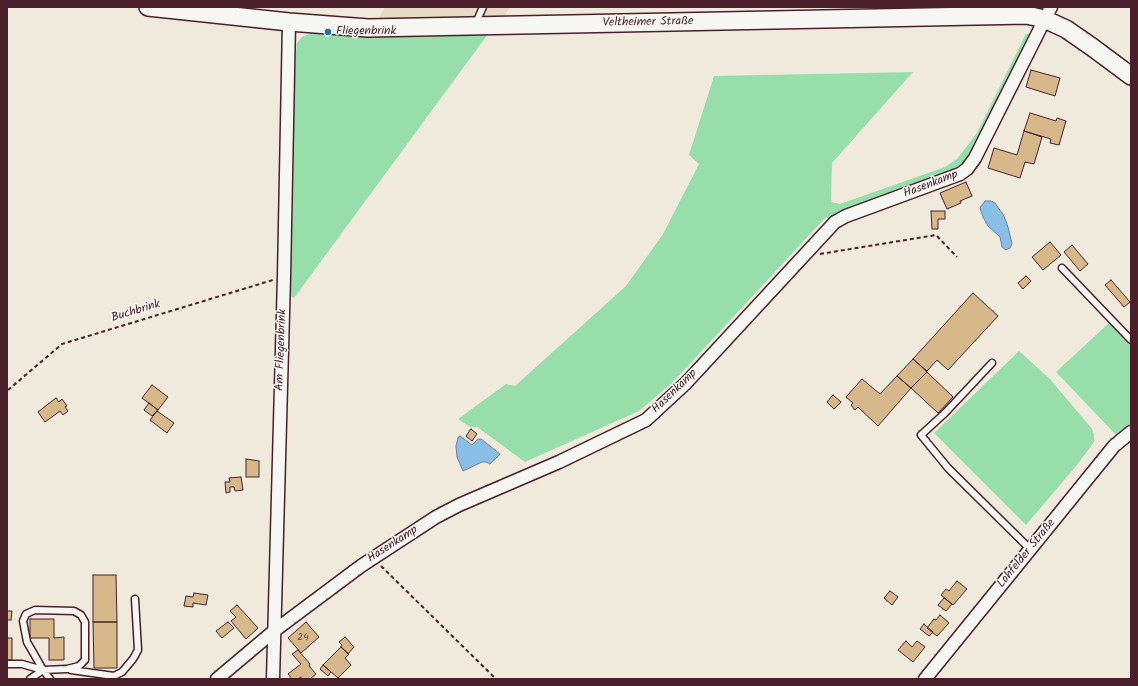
<!DOCTYPE html>
<meta charset="utf-8">
<style>
body{margin:0}
#map{position:relative;width:1138px;height:686px;overflow:hidden;background:#f0eadd;font-family:Kalam,sans-serif}
canvas{display:block}
.frame{position:absolute;inset:0;border:8px solid #4a1f2b;pointer-events:none}
</style>
<div id="map">
<canvas width="1138" height="686"></canvas>
<div class="frame"></div>
</div>
<script>
const ctx = document.querySelector('canvas').getContext('2d');
ctx.lineJoin = 'round';
function paint(path, color) { ctx.fillStyle = color; ctx.fill(path, 'evenodd'); }
const poly = rows => new Path2D(rows.map(r => 'M' + r).join(''));
function trace(path, color, width, dash) { ctx.strokeStyle = color; ctx.lineWidth = width; ctx.lineCap = dash ? 'butt' : 'round'; ctx.setLineDash(dash || []); ctx.stroke(path); }
function label(font, color, halo, rows, align = 'center') {
  ctx.font = font + ' Kalam,sans-serif'; ctx.lineWidth = 3; ctx.setLineDash([]); ctx.textBaseline = 'middle'; ctx.strokeStyle = halo; ctx.fillStyle = color; for (const [text, x, y, turn = 0] of rows) {
    ctx.save(); ctx.translate(x, y); ctx.rotate((+turn || 0) * Math.PI / 180); ctx.textAlign = isNaN(turn) ? turn : align; if (halo) ctx.strokeText(text, 0, 0); ctx.fillText(text, 0, 0); ctx.restore();
  }
}
const built = poly([
 [385,7,510,7,505,15,500,29,377,22]
]);
const green = poly([
 [311,33,367,36,488,34,294,298,288,295,296,52,297,43,302,37],
 [1026,34,1033,34,965,167,831,222,826,217,672,383,639,411,525,462,477,427,470,427,458,419,506,384,515,386,626,286,663,234,699,164,689,155,714,76,913,72,832,163,831,202,840,204,945,167,957,159,977,133],
 [1109,323,1131,346,1131,426,1118,437,1056,372],
 [1019,351,1050,379,1092,429,1094,434,1094,442,1077,465,1026,525,934,433]
]);
const water = poly([
 [985,201,991,201,995,203,1004,216,1008,227,1012,244,1010,248,1006,250,1002,247,1000,237,988,226,983,217,980,208,985,201],
 [460,436,472,445,478,439,481,439,500,454,490,464,486,462,482,462,463,471,457,457,456,446,458,438,460,436]
]);
const building = poly([
 [1031,70,1060,78,1055,96,1026,87,1031,70],
 [1030,113,1056,121,1057,118,1066,121,1059,145,1050,143,1051,139,1024,131,1030,113],
 [1024,131,1042,137,1034,164,1025,162,1020,178,988,168,994,148,1017,155,1024,131],
 [966,182,972,196,960,201,961,203,947,209,940,193,966,182],
 [931,211,945,211,945,219,938,219,938,229,932,229,931,211],
 [1050,242,1061,255,1043,270,1032,257,1050,242],
 [1072,245,1088,264,1080,271,1064,252,1072,245],
 [1026,276,1031,281,1023,289,1018,283,1026,276],
 [1111,280,1130,302,1124,307,1105,285,1111,280],
 [973,293,998,316,948,370,937,360,927,371,913,359,973,293],
 [913,359,927,372,911,388,897,376,913,359],
 [927,372,953,397,938,413,911,388,927,372],
 [897,376,911,388,878,426,858,407,855,410,851,405,853,403,846,397,862,379,880,394,897,376],
 [152,385,168,397,158,410,142,398,152,385],
 [833,395,841,402,834,409,827,402,833,395],
 [56,398,59,402,62,399,67,406,65,407,68,411,63,415,60,411,45,422,38,412,56,398],
 [149,403,158,410,152,416,144,410,149,403],
 [157,411,174,423,167,433,150,420,157,411],
 [471,429,477,434,472,441,466,436,471,429],
 [246,459,259,461,259,477,246,477,246,459],
 [241,477,243,490,235,491,234,487,230,487,230,492,226,493,225,482,230,482,229,478,241,477],
 [93,575,116,575,117,622,93,622,93,575],
 [957,581,967,589,953,605,941,595,946,589,949,591,957,581],
 [890,591,898,597,892,605,884,598,890,591],
 [194,593,208,595,206,605,193,603,193,607,184,606,186,596,193,597,194,593],
 [944,598,952,604,946,611,938,605,944,598],
 [237,605,258,628,246,639,231,621,236,617,230,611,237,605],
 [7,611,12,611,11,620,7,620,7,611],
 [940,615,949,623,937,636,927,628,934,619,936,620,940,615],
 [30,619,54,619,54,638,64,637,64,660,49,660,49,638,30,638,30,619],
 [93,622,117,622,117,668,94,668,93,622],
 [228,622,234,628,222,638,216,631,228,622],
 [306,622,319,637,301,653,288,638,306,622],
 [924,624,933,632,929,636,920,629,924,624],
 [345,637,354,647,348,654,341,647,342,645,339,642,345,637],
 [7,638,12,638,12,660,7,660,7,638],
 [906,641,912,647,917,641,925,647,913,662,898,650,906,641],
 [341,647,349,654,345,658,351,665,338,678,323,665,341,647],
 [298,650,310,664,309,666,316,674,310,679,303,679,301,677,298,679,292,679,288,674,301,664,292,654,298,650],
 [323,665,331,672,328,676,320,669,323,665]
]);
const path = poly([
 [820,254,936,235,957,257],
 [8,390,62,344,273,280],
 [381,566,496,679]
]);
const lane = poly([
 [475,25,483,7],
 [1062,268,1131,340],
 [992,363,945,413,921,435,948,468,1031,550],
 [7,664,22,664,43,670,67,669,79,666,85,660,85,622,81,615,74,611,35,610,26,614,23,621,27,642,38,661,43,670,50,679],
 [71,670,114,676,122,672,133,659,138,650,135,599],
 [30,679,43,670]
]);
const street = poly([
 [217,679,274,631,361,566,436,517,459,505,559,462,646,420,686,383,835,222,846,216,960,174,967,169,975,158,1051,7],
 [273,679,284,276,289,22],
 [925,679,1114,446,1131,432]
]);
const secondary = poly([
 [148,7,289,22,368,28,1027,15,1044,19,1066,29,1092,47,1131,76]
]);
const markers = [
 [328,32,4,"#1f6fb2"]
];
const numberNames = [
 ["24",303,638]
];
const streetNames = [
 ["Veltheimer Straße",648,23,-1],
 ["Hasenkamp",931,185,-21],
 ["Buchbrink",136,312,-17],
 ["Am Fliegenbrink",282,350,-88],
 ["Hasenkamp",675,392,-44],
 ["Hasenkamp",393,545,-33],
 ["Lohfelder Straße",1027,554,-51]
];
const poiNames = [
 ["Fliegenbrink",336,32]
];
paint(built, '#e8dbc4');
paint(green, '#98deab');
paint(water, '#89bee6');
trace(water, '#707e9b', 1);
paint(building, '#d7b88b');
trace(building, '#4a1f2b', 1);
trace(lane, '#4a1f2b', 9);
trace(street, '#4a1f2b', 15);
trace(secondary, '#4a1f2b', 20);
trace(path, '#4a1f2b', 2, [4, 3]);
trace(lane, '#f6f6f2', 6);
trace(street, '#f6f6f2', 12);
trace(secondary, '#f6f6f2', 17);
for (const [x, y, r, color] of markers) { const dot = new Path2D(); dot.arc(x, y, r, 0, 2 * Math.PI); ctx.fillStyle = color; ctx.fill(dot); trace(dot, '#f6f6f2', 1.5); }
label('10px', '#6d4543', null, numberNames);
label('12px', '#4a1f2b', '#f6f6f2', streetNames);
label('12px', '#4a1f2b', '#f6f6f2', poiNames, 'left');
</script>
